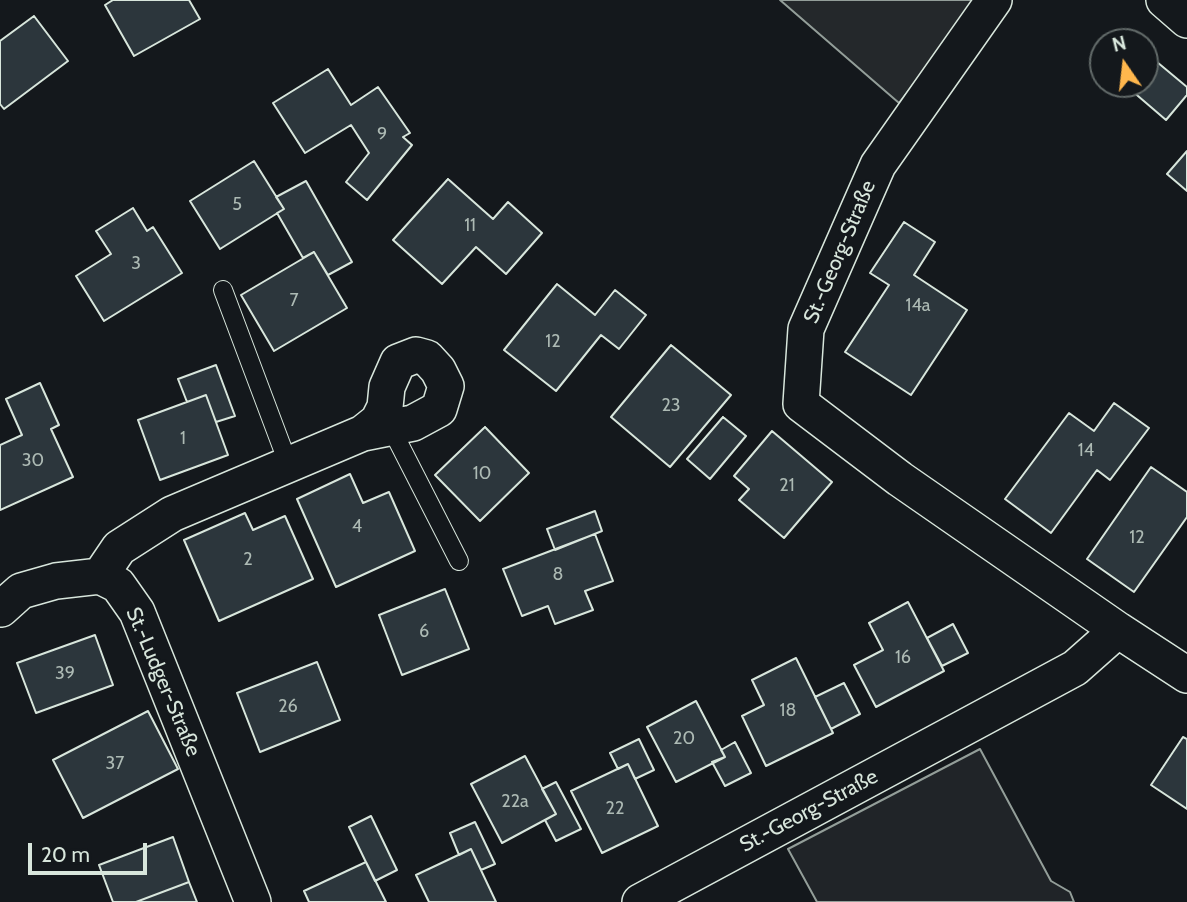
<!DOCTYPE html>
<meta charset="utf-8">
<style>
body{margin:0}
#map{position:relative;width:1187px;height:902px;overflow:hidden;background:#14181c;font-family:Cabin,sans-serif}
canvas{display:block}
.north{position:absolute;left:1089px;top:28px;width:70px;height:70px;box-sizing:border-box;background:#14181c;border:2px solid #626a69;border-radius:50%;rotate:346deg;font-size:19px;font-weight:700;line-height:28px;text-align:center;color:#d8e6dc}
.north::after{content:'';display:block;margin:auto;width:24px;height:32px;background:#ffb74d;clip-path:polygon(50% 0,100% 100%,50% 72%,0 100%)}
.scale{position:absolute;left:28px;top:843px;width:119px;height:32px;box-sizing:border-box;border:4px solid #d8e6dc;border-top:0;padding-left:9px;font-size:21px;line-height:24px;white-space:nowrap;color:#d8e6dc;-webkit-text-stroke:5px #14181c;paint-order:stroke}
</style>
<div id="map">
<canvas width="1187" height="902"></canvas>
<div class="north">N</div>
<div class="scale">20 m</div>
</div>
<script>
const ctx = document.querySelector('canvas').getContext('2d');
ctx.lineJoin = 'round';
function paint(path, color) { ctx.fillStyle = color; ctx.fill(path, 'evenodd'); }
const poly = rows => new Path2D(rows.map(r => 'M' + r).join(''));
function trace(path, color, width, dash) { ctx.strokeStyle = color; ctx.lineWidth = width; ctx.lineCap = dash ? 'butt' : 'round'; ctx.setLineDash(dash || []); ctx.stroke(path); }
function label(font, color, halo, rows, align = 'center') {
  ctx.font = font + ' Cabin,sans-serif'; ctx.lineWidth = 5; ctx.setLineDash([]); ctx.textBaseline = 'middle'; ctx.strokeStyle = halo; ctx.fillStyle = color; for (const [text, x, y, turn = 0] of rows) {
    ctx.save(); ctx.translate(x, y); ctx.rotate((+turn || 0) * Math.PI / 180); ctx.textAlign = isNaN(turn) ? turn : align; if (halo) ctx.strokeText(text, 0, 0); ctx.fillText(text, 0, 0); ctx.restore();
  }
}
const green = poly([
 [980,749,1051,881,1070,892,1074,902,817,902,788,849,980,749]
]);
const parking = poly([
 [780,0,978,0,899,103,780,0]
]);
const building = poly([
 [113,0,189,0,200,19,134,56,105,5,113,0],
 [34,16,68,61,4,109,0,104,0,41,34,16],
 [1145,52,1187,87,1187,95,1166,120,1124,84,1145,84,1145,52],
 [328,69,351,105,378,87,410,133,403,137,412,145,367,200,346,182,369,153,351,125,305,153,273,103,328,69],
 [1187,151,1187,191,1167,174,1187,151],
 [254,161,284,209,220,249,190,201,254,161],
 [448,179,493,219,508,202,542,233,506,274,476,247,442,284,393,240,448,179],
 [306,181,352,262,328,275,314,252,303,258,277,213,284,209,276,197,306,181],
 [133,208,147,231,153,227,182,273,104,321,76,276,111,254,96,231,133,208],
 [904,222,935,242,914,275,967,310,911,395,845,352,889,285,870,273,904,222],
 [314,252,347,308,274,351,241,295,314,252],
 [557,284,595,315,615,290,646,315,619,349,601,335,556,391,504,350,557,284],
 [671,345,731,395,670,467,611,417,671,345],
 [216,365,235,416,216,422,206,395,187,402,178,379,216,365],
 [40,383,59,425,51,429,73,477,0,510,0,445,22,435,6,399,40,383],
 [206,395,228,455,160,480,138,420,206,395],
 [1114,403,1149,428,1110,480,1097,470,1051,533,1005,499,1069,413,1094,431,1114,403],
 [723,417,746,436,710,479,687,459,723,417],
 [485,427,529,473,480,521,435,475,485,427],
 [772,431,832,482,784,538,739,500,749,489,734,476,772,431],
 [1151,467,1187,492,1187,517,1134,592,1087,559,1151,467],
 [350,474,363,503,389,492,415,551,336,587,297,499,350,474],
 [595,511,602,531,555,550,547,529,595,511],
 [245,513,253,530,285,516,313,579,219,621,184,540,245,513],
 [595,534,613,581,585,591,593,610,555,624,548,606,522,616,503,569,595,534],
 [445,589,469,649,402,675,379,615,445,589],
 [908,602,944,671,876,707,854,665,883,650,869,623,908,602],
 [953,624,968,653,942,666,927,638,953,624],
 [95,635,113,685,36,713,17,663,95,635],
 [796,658,833,733,766,766,742,716,764,705,752,680,796,658],
 [317,662,340,720,260,752,237,693,317,662],
 [844,683,860,714,831,729,815,697,844,683],
 [696,701,725,757,676,782,647,727,696,701],
 [148,711,178,769,83,818,53,760,148,711],
 [1183,737,1187,739,1187,809,1151,785,1183,737],
 [639,739,654,770,635,779,628,764,618,769,610,753,639,739],
 [735,742,751,773,725,786,712,762,725,757,721,750,735,742],
 [525,756,556,814,502,843,471,784,525,756],
 [628,764,658,826,602,853,571,791,628,764],
 [556,782,581,829,556,841,545,820,556,814,542,789,556,782],
 [371,816,397,870,375,881,349,827,371,816],
 [475,822,495,864,481,870,471,849,459,855,450,833,475,822],
 [173,837,189,882,136,902,113,902,99,865,173,837],
 [471,849,496,902,429,902,416,875,471,849],
 [366,862,386,902,309,902,304,891,366,862],
 [189,882,197,902,136,902,189,882]
]);
const service = poly([
 [223,290,288,463],
 [391,428,459,561]
]);
const minor = poly([
 [994,0,878,165,806,329,801,404,900,479,1118,630],
 [1164,0,1187,20],
 [100,576,119,548,172,514,363,433,413,423,439,409,446,386,438,370,427,358,416,355,398,362,387,387,385,407,378,421,363,433],
 [0,607,1,609,21,591,56,581,100,576,118,585,137,612,253,902],
 [640,902,1075,668,1118,630,1187,675]
]);
const numberNames = [
 ["9",382,135],
 ["5",237,205],
 ["11",470,226],
 ["3",136,264],
 ["7",294,301],
 ["14a",918,306],
 ["12",553,342],
 ["23",671,406],
 ["1",183,439],
 ["14",1086,451],
 ["30",33,461],
 ["10",482,474],
 ["21",787,486],
 ["4",357,527],
 ["12",1137,538],
 ["2",248,560],
 ["8",558,575],
 ["6",424,632],
 ["16",903,658],
 ["39",65,674],
 ["26",288,707],
 ["18",788,711],
 ["20",684,739],
 ["37",115,764],
 ["22a",515,802],
 ["22",615,809]
];
const streetNames = [
 ["St.-Georg-Straße",840,252,-67],
 ["St.-Ludger-Straße",163,682,67],
 ["St.-Georg-Straße",809,811,-28]
];
paint(green, '#202428');
trace(green, '#939e99', 2);
paint(parking, '#24282b');
trace(parking, '#939e99', 2);
paint(building, '#2c363c');
trace(building, '#d8e6dc', 2);
trace(service, '#d8e6dc', 20);
trace(minor, '#d8e6dc', 38);
trace(service, '#14181c', 18);
trace(minor, '#14181c', 35);
label('18px', '#adbab4', null, numberNames);
label('21px', '#d8e6dc', '#14181c', streetNames);
</script>
